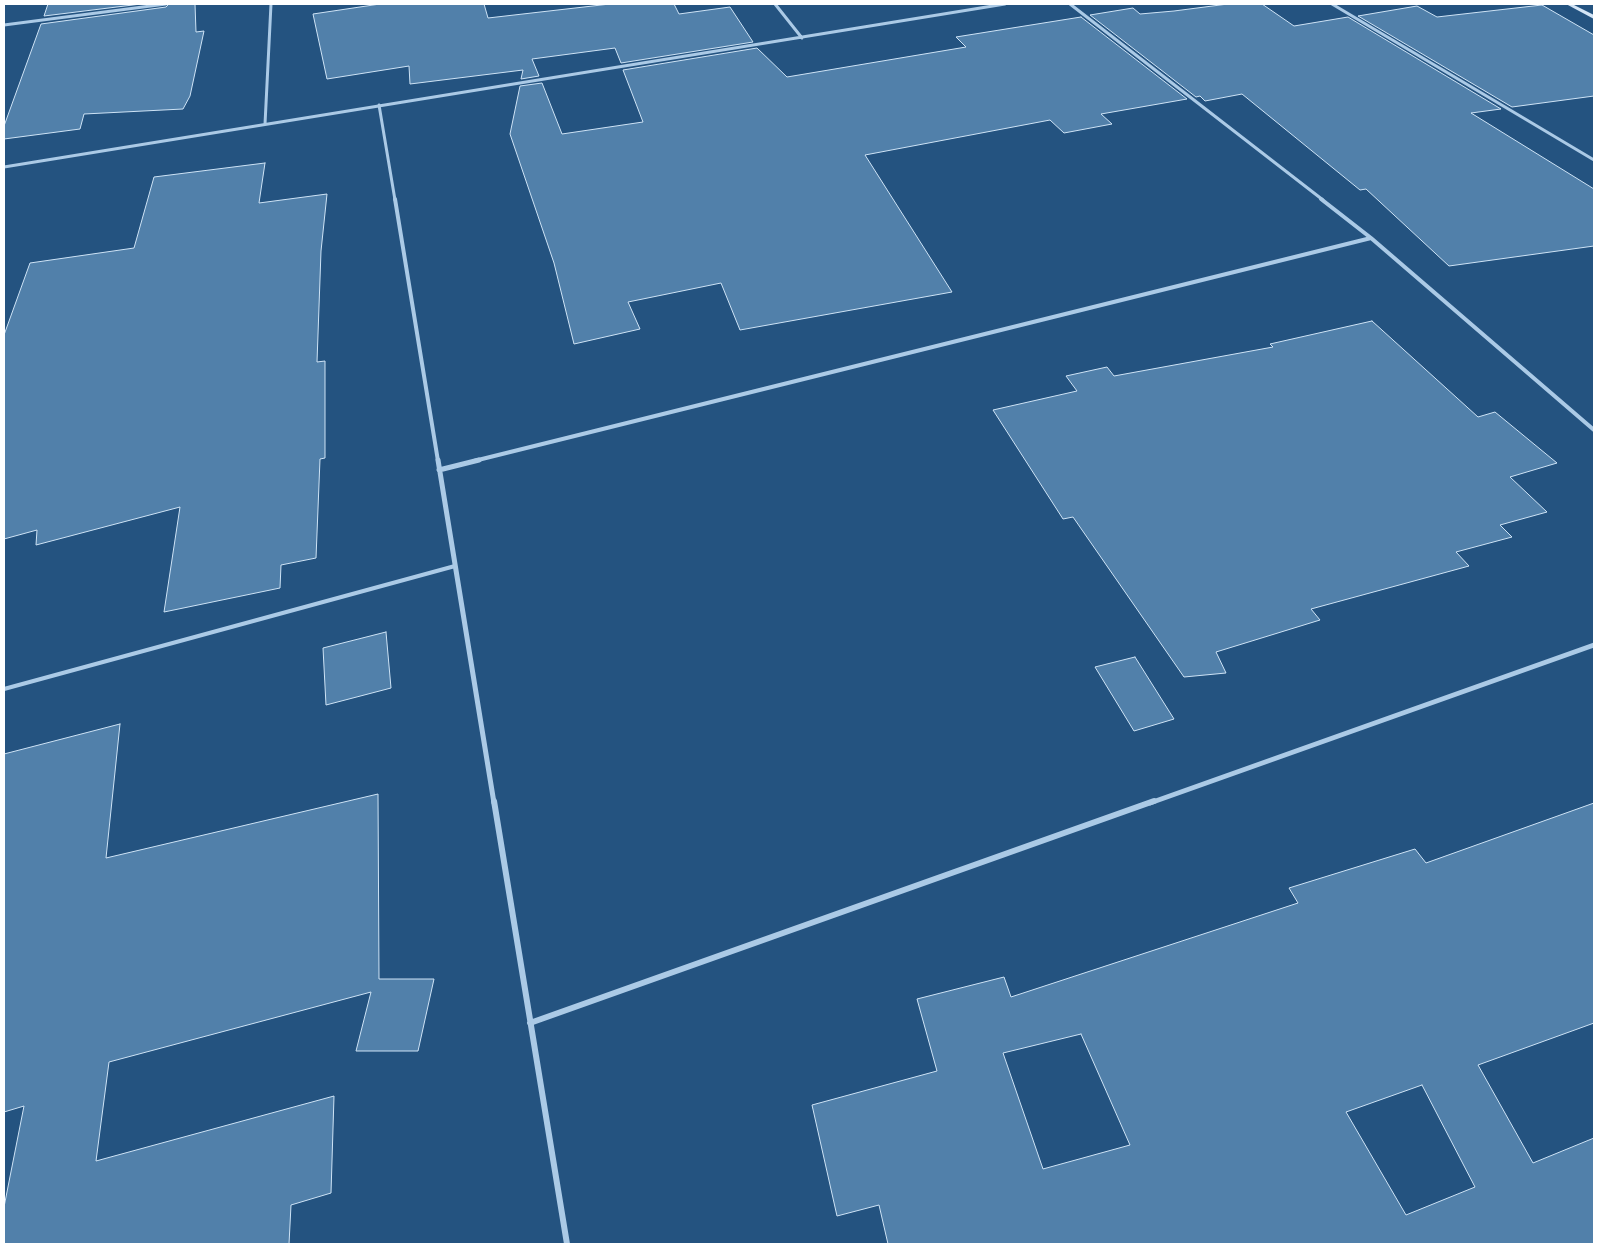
<!DOCTYPE html>
<style>
body{margin:0}
#map{position:relative;width:1598px;height:1248px;overflow:hidden;background:#245380;font-family:Mulish,sans-serif}
canvas{display:block}
.frame{position:absolute;inset:0;border:5px solid #fff;pointer-events:none}
</style>
<div id="map">
<canvas width="1598" height="1248"></canvas>
<div class="frame"></div>
</div>
<script>
const ctx = document.querySelector('canvas').getContext('2d');
ctx.lineJoin = 'round';
function paint(path, color) { ctx.fillStyle = color; ctx.fill(path, 'evenodd'); }
const poly = rows => new Path2D(rows.map(r => 'M' + r).join(''));
function trace(path, color, width, dash) { ctx.strokeStyle = color; ctx.lineWidth = width; ctx.lineCap = dash ? 'butt' : 'round'; ctx.setLineDash(dash || []); ctx.stroke(path); }
const building = poly([
 [48,4,141,4,44,16,48,4],
 [169,4,195,4,196,32,204,31,190,96,183,109,84,114,80,129,4,139,4,126,41,24,166,7,169,4],
 [380,4,484,4,488,18,610,4,674,4,679,14,730,7,753,42,621,63,615,48,532,59,539,76,521,79,523,70,410,84,409,66,327,79,313,14,380,4],
 [1228,4,1262,4,1294,26,1348,17,1501,109,1471,113,1594,189,1594,246,1449,266,1366,189,1360,190,1242,94,1205,101,1200,96,1196,97,1090,15,1133,8,1140,14,1174,11,1228,4],
 [1542,5,1594,35,1594,96,1512,107,1358,16,1417,6,1437,17,1542,5],
 [1081,17,1187,99,1101,114,1112,124,1064,133,1050,120,865,155,952,292,740,330,721,283,628,302,640,329,574,344,554,263,510,134,520,86,542,83,562,134,643,122,623,70,757,48,787,77,966,47,956,37,1081,17],
 [265,163,259,203,327,194,321,251,317,362,325,361,325,458,320,459,316,558,281,565,280,588,164,612,180,507,36,545,37,530,4,539,4,335,30,263,134,248,154,177,265,163],
 [1372,321,1478,417,1495,412,1557,463,1510,477,1547,512,1500,525,1512,537,1456,552,1469,566,1311,609,1320,620,1216,652,1226,673,1184,677,1073,517,1063,519,993,410,1077,391,1066,376,1107,367,1114,376,1273,347,1270,344,1372,321],
 [386,632,391,688,326,705,323,648,386,632],
 [1135,657,1174,719,1134,731,1095,667,1135,657],
 [120,724,106,858,378,794,379,979,434,979,418,1051,356,1051,371,992,109,1062,96,1161,334,1096,331,1193,291,1205,289,1244,4,1244,4,1207,24,1106,4,1112,4,754,120,724],
 [1594,803,1594,1023,1478,1065,1533,1163,1594,1138,1594,1244,888,1244,879,1205,837,1216,812,1105,937,1071,917,999,1004,977,1011,997,1298,903,1289,888,1415,849,1426,863,1594,803],
 [1081,1034,1130,1145,1043,1169,1003,1053,1081,1034],
 [1422,1085,1475,1187,1406,1215,1346,1112,1422,1085]
]);
const service = poly([
 [4,689,455,566]
]);
const minorFar3 = poly([
 [775,4,802,38],
 [1070,4,1323,200],
 [1332,4,1594,160],
 [4,25,166,4],
 [379,105,395,200],
 [265,124,271,4],
 [4,167,1005,4]
]);
const minorFar2 = poly([
 [395,199,438,461],
 [1321,199,1371,238,1594,430],
 [474,461,1371,238]
]);
const minorFar1 = poly([
 [438,460,494,803],
 [439,470,479,460],
 [1150,803,1594,645]
]);
const minor = poly([
 [494,801,567,1244],
 [530,1023,1154,801]
]);
const secondary = poly([
 [1566,4,1572,4,1594,15,1594,19,1566,4]
]);
paint(building, '#5180aa');
trace(building, '#cee3f5', 1);
trace(service, '#abcae6', 4);
trace(minorFar3, '#abcae6', 3);
trace(minorFar2, '#abcae6', 4);
trace(minorFar1, '#abcae6', 5);
trace(minor, '#abcae6', 6);
paint(secondary, '#d4e5f6');
</script>
